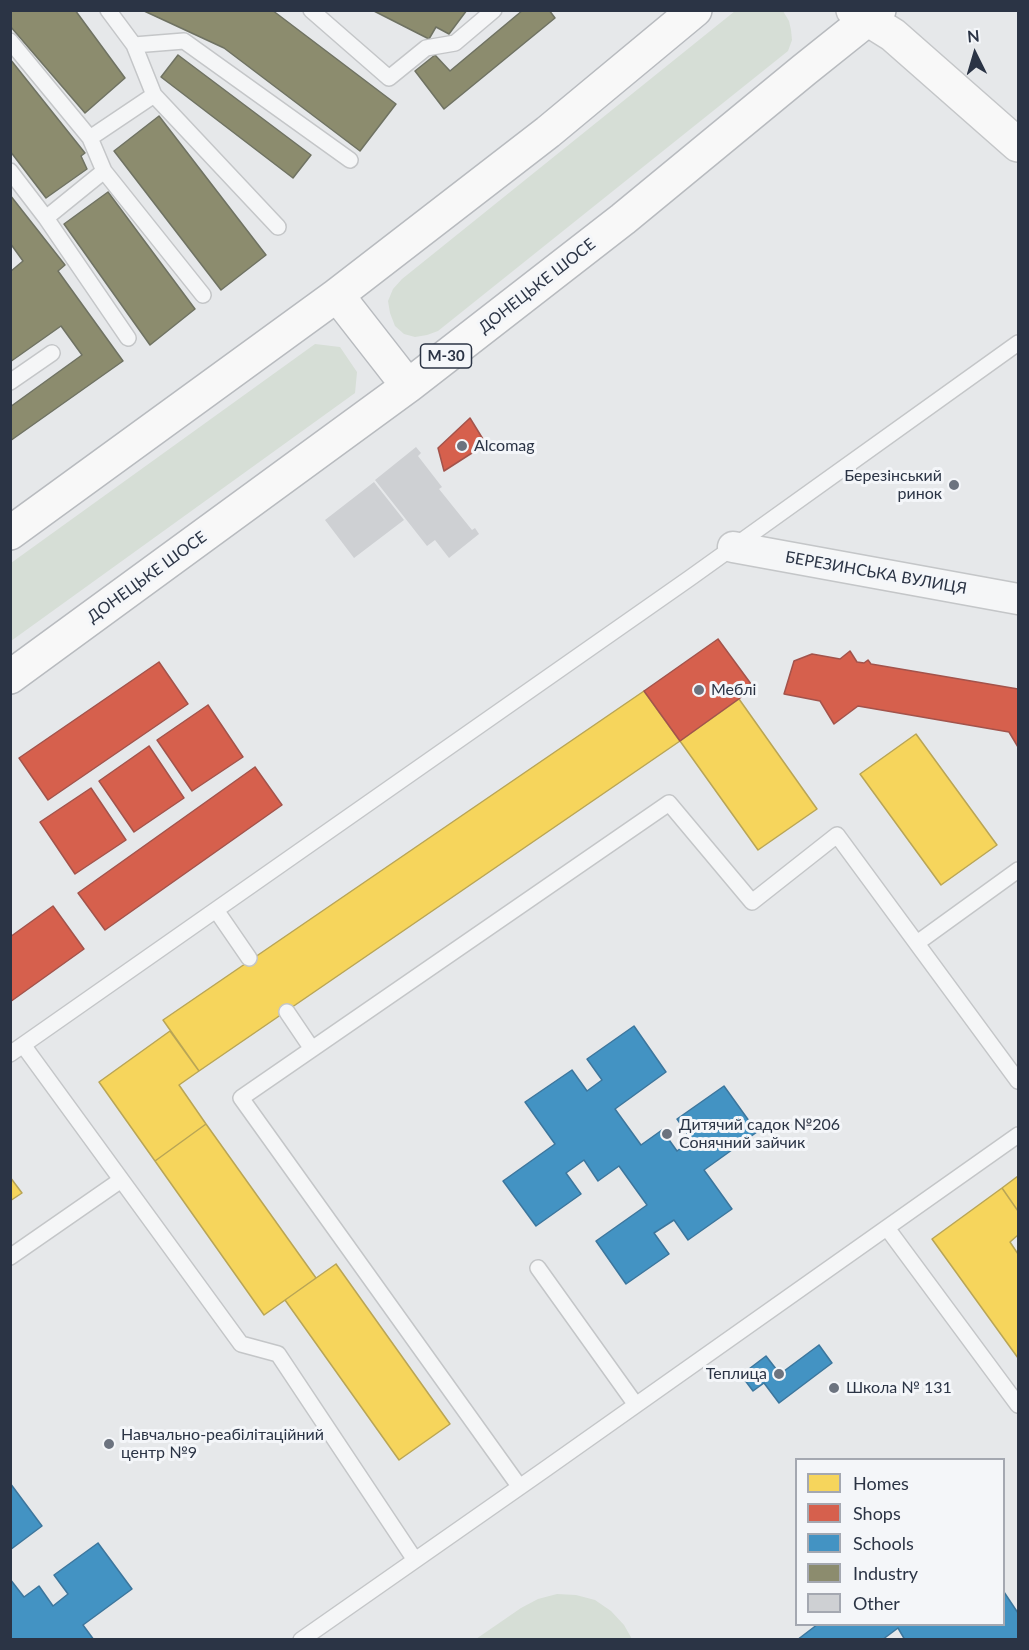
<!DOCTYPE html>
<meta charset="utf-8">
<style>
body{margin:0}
#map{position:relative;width:1029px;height:1650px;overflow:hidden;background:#e6e8ea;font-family:Lato,sans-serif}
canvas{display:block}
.frame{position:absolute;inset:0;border:12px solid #2b3445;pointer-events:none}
.legend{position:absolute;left:795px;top:1458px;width:210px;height:168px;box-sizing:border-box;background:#f4f6f9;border:2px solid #a4a8b1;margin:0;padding:8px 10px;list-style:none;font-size:18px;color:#2b3445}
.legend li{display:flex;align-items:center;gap:12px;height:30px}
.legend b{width:30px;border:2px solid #a4a8b1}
.north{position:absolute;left:945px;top:24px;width:60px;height:60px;-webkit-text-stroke:4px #f4f6f9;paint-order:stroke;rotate:355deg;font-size:16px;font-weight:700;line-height:24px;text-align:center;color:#2b3445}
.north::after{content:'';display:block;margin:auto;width:21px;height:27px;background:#2b3445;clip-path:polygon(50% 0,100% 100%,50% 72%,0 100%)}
</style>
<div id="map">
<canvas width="1029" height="1650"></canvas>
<div class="frame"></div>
<ul class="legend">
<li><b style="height:16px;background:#f6d55c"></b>Homes</li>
<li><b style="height:16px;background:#d6604d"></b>Shops</li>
<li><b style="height:16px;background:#4393c3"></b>Schools</li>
<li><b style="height:16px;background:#8c8c6e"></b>Industry</li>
<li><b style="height:16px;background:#ced0d3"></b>Other</li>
</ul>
<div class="north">N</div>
</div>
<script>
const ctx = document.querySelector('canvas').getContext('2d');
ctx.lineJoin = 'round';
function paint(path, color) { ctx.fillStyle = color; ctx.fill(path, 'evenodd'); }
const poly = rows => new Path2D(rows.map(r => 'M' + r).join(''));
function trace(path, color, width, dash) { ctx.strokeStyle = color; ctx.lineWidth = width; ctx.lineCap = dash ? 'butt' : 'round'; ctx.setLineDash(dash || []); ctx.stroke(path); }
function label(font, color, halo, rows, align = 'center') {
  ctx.font = font + ' Lato,sans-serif'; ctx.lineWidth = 6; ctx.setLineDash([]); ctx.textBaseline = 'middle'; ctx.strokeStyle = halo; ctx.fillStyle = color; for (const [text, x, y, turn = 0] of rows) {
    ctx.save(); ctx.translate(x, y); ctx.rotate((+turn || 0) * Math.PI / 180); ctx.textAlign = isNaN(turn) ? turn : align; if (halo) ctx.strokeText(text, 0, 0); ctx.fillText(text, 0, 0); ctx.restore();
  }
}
const green = poly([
 [735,11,783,11,789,21,791,30,792,40,788,51,438,331,427,335,415,337,404,334,395,326,390,313,388,301,393,289,402,279],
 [315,344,340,347,357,372,355,393,11,641,11,563],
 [557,1594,576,1595,595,1600,611,1611,624,1625,632,1639,476,1639,521,1608,538,1599]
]);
const homes = poly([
 [644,691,680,741,199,1071,163,1020,644,691],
 [739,699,817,809,758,850,680,741,739,699],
 [916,734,997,845,941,885,860,774,916,734],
 [170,1031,199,1071,179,1085,206,1124,155,1161,99,1082,170,1031],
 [206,1124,316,1278,264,1315,155,1161,206,1124],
 [1018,1176,1018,1211,1002,1188,1018,1176],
 [10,1177,22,1193,10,1201,10,1177],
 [1002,1188,1018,1211,1018,1235,1010,1242,1018,1254,1018,1358,932,1239,1002,1188],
 [336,1264,450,1424,399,1460,285,1300,336,1264]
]);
const shops = poly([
 [470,418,486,444,444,471,438,448,470,418],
 [718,639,754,688,680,741,644,691,718,639],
 [850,651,857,662,864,663,868,660,871,664,1018,689,1018,747,1009,732,858,706,834,724,820,701,784,694,794,661,812,654,840,659,850,651],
 [159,662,188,704,48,800,19,758,159,662],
 [208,705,243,757,192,791,157,740,208,705],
 [149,746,184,798,134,832,99,781,149,746],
 [255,767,282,805,105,930,78,893,255,767],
 [91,788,126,840,75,874,40,822,91,788],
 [53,906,84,949,10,1002,10,937,53,906]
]);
const schools = poly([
 [634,1026,666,1072,615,1109,641,1145,662,1130,677,1151,692,1140,677,1119,724,1086,757,1132,704,1170,732,1209,688,1240,674,1220,654,1233,669,1254,626,1284,596,1241,647,1205,619,1166,598,1181,584,1160,566,1173,581,1194,536,1226,503,1181,555,1144,525,1102,572,1070,587,1091,602,1080,587,1059,634,1026],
 [819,1345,832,1363,779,1403,764,1383,753,1391,741,1375,766,1356,780,1374,819,1345],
 [10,1483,42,1526,10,1550,10,1483],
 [98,1543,132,1589,83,1625,94,1640,10,1640,10,1579,24,1597,39,1586,53,1606,68,1594,54,1575,98,1543],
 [1004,1592,1018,1613,1018,1640,905,1640,898,1628,882,1640,797,1640,818,1624,1004,1624,1004,1592]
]);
const industry = poly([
 [10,10,75,10,125,78,85,113,10,26,10,10],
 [142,10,272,10,396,104,360,151,224,48,142,10],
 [372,10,467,10,449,34,436,27,429,39,372,10],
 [523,10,549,10,555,18,444,109,415,71,435,55,450,71,523,10],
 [178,55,311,155,293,178,161,77,178,55],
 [10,59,85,153,81,156,87,169,46,198,10,151,10,59],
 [159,116,266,255,221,290,114,151,159,116],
 [108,192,195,309,150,345,64,224,108,192],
 [10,195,65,265,58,271,123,361,10,441,10,407,82,355,61,326,10,362,10,272,23,261,10,243,10,195]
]);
const building = poly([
 [416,447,421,453,418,456,442,487,439,489,472,530,475,528,479,534,449,558,435,540,427,546,375,480],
 [374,482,404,520,354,558,325,520]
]);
const lane = poly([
 [108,10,134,45,154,95,278,227],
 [311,10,389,78,426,48,455,43,494,10],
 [10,41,90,138,104,171,203,295],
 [134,45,184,41,350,160],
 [90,138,154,95],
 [10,171,46,218,128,338],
 [46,218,104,171],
 [10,382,52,353],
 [216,910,249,958],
 [917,943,1018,870],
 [287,1012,312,1049],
 [23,1045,241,1344,278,1354,415,1560],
 [10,1054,690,578,1018,343],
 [887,1228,1018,1405],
 [10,1257,121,1180],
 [538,1268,636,1405],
 [519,1486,241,1098,669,803,752,902,837,835,1018,1081],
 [301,1640,544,1470,1018,1135]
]);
const street = poly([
 [733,547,1018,599]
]);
const secondary = poly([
 [853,10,893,35,1018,145]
]);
const highway = poly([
 [337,295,408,386],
 [10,533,337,295,548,132,695,10],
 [10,677,408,386,623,219,804,70,879,10]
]);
const markers = [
 [462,446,6,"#6c737f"],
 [954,485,6,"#6c737f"],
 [699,690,6,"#6c737f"],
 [667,1134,6,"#6c737f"],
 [779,1374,6,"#6c737f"],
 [834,1388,6,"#6c737f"],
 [109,1444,6,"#6c737f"]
];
const shields = [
 [446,356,51]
];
const shieldNames = [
 ["М-30",446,356]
];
const streetNames = [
 ["ДОНЕЦЬКЕ ШОСЕ",537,286,-38],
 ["БЕРЕЗИНСЬКА ВУЛИЦЯ",876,573,10],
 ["ДОНЕЦЬКЕ ШОСЕ",147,577,-36]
];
const poiNames = [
 ["Alcomag",474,446],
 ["Березінський",942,476,"right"],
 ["ринок",942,494,"right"],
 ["Меблі",711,690],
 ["Дитячий садок №206",679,1125],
 ["Сонячний зайчик",679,1143],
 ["Теплица",767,1374,"right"],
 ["Школа № 131",846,1388],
 ["Навчально-реабілітаційний",121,1435],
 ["центр №9",121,1453]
];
paint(green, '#d6ded6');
paint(homes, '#f6d55c');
trace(homes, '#b9a555', 1.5);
paint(shops, '#d6604d');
trace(shops, '#a3534b', 1.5);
paint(schools, '#4393c3');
trace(schools, '#3c769d', 1.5);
paint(industry, '#8c8c6e');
trace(industry, '#6f7262', 1.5);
paint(building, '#ced0d3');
trace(lane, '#c4c6c8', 18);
trace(street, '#c4c6c8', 33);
trace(secondary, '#c4c6c8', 36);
trace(highway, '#b8bbbf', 36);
trace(lane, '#f5f6f7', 15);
trace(street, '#f5f6f7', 30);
trace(secondary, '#f8f8f8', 33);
trace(highway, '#f8f8f8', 33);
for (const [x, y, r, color] of markers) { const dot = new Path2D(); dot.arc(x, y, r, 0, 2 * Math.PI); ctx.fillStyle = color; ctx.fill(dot); trace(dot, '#f4f6f9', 2); }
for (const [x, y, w] of shields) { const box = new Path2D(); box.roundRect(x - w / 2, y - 12, w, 24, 4.5); ctx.fillStyle = '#f4f6f9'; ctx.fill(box); trace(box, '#2b3445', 1.5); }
label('bold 15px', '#2b3445', null, shieldNames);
label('16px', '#2b3445', '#f4f6f9', streetNames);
label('16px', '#2b3445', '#f4f6f9', poiNames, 'left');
</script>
